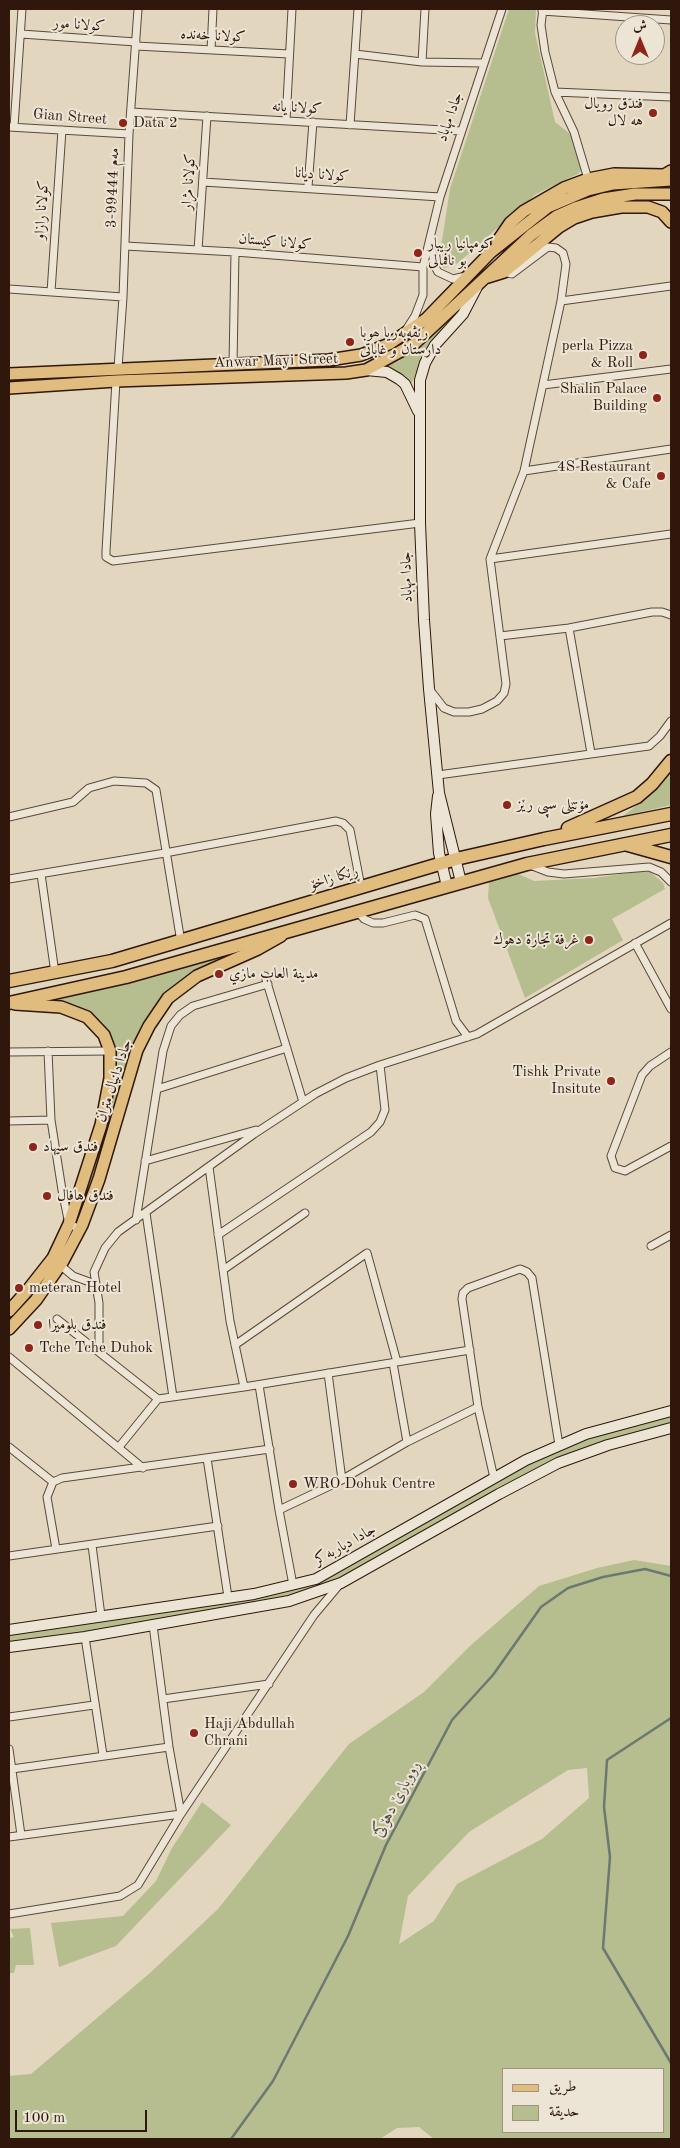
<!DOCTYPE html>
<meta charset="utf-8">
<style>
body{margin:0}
#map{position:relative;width:680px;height:2148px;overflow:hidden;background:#e2d7be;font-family:"Old Standard TT",Amiri,serif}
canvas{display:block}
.frame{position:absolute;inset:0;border:10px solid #2f180b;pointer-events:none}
.legend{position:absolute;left:502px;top:2068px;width:162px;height:65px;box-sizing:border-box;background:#ece5d5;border:1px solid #a09384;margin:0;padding:6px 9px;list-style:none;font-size:15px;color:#2f180b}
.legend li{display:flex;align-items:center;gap:10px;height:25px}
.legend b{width:25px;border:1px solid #a09384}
.north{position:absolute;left:615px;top:15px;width:50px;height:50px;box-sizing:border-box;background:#ece5d5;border:1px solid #a09384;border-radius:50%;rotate:0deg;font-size:14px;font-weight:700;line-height:20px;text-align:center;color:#2f180b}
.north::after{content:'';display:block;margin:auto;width:18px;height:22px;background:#8f2418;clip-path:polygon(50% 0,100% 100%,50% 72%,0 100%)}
.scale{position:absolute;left:15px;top:2110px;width:132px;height:22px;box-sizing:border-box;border:2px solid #2f180b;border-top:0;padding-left:6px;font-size:15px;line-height:18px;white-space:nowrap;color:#2f180b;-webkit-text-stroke:4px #ece5d5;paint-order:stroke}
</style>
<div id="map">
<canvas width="680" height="2148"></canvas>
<div class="frame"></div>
<ul class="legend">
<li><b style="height:6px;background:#e1bc7f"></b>طريق</li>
<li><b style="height:14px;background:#b6bd8f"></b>حديقة</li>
</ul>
<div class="north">ش</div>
<div class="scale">100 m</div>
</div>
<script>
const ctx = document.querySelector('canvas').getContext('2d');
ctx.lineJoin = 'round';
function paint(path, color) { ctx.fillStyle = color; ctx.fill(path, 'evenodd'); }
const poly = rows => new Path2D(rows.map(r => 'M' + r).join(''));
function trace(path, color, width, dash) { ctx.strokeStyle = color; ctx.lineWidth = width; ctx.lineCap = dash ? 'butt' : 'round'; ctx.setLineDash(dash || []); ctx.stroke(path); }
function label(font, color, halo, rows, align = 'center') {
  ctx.font = font + ' "Old Standard TT",Amiri,serif'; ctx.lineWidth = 4; ctx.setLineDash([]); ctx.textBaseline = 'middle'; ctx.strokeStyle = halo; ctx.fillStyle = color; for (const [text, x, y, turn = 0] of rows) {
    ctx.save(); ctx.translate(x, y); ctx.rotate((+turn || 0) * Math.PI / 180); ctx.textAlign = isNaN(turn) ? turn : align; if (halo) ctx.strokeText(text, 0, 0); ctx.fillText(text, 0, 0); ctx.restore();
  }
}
const green = poly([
 [509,9,536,9,535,33,555,122,574,137,582,169,578,174,536,194,458,263,445,268,441,266,439,260,450,189],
 [461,310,429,346,410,387,399,373,382,368,399,361,417,348],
 [671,772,671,805,623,816,641,802],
 [635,872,650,872,663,883,665,889,612,919,623,940,525,998,488,898,489,882,516,873,534,881,594,878],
 [235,952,189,976,171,990,155,1006,142,1028,127,1062,87,1198,84,1199,115,1077,92,1015,77,1006,46,1002],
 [671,1411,671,1428,558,1463,341,1583,289,1601,9,1647,9,1630,316,1579,559,1445],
 [634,1560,671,1566,671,2139,434,2139,419,2127,397,2128,380,2139,9,2139,9,2076,31,2074,150,1973,218,1909,349,1744,424,1692,471,1645,539,1586,597,1568],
 [587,1768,589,1798,542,1839,457,1884,434,1921,399,1944,408,1896,469,1832,568,1770],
 [504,2069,664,2069,664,2132,504,2132],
 [202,1802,231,1825,116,1946,59,1967,51,1923,123,1916,156,1881,172,1848],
 [30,1928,34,1965,16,1965,14,1973,9,1973,9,1938,14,1937,10,1929]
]);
const stream = poly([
 [671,1718,607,1760,604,1807,610,1857,603,1948,671,2063],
 [231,2139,273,2081,348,1936,386,1845,452,1720,493,1675,541,1607,568,1588,603,1577,645,1569,671,1576]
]);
const street = poly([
 [543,9,541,25,545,52,555,92,574,132,588,179],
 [542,11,671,20],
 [21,34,136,42],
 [136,46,289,54],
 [211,50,213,9],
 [355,54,422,62,484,63],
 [422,62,425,9],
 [555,92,671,97],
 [131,112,461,131],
 [286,121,292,9],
 [350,125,358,9],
 [9,127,129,134],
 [14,127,22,9],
 [203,182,440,197],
 [308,187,313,122],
 [431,242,434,265,438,272,453,279,466,276],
 [125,246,235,252,423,267],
 [198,250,207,116],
 [9,289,123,297],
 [51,292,62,130],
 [561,301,671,286],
 [406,330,415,316,423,295,423,267,440,197,502,9],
 [233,365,235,252],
 [118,368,123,297,129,134,138,9],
 [116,381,106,551,106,557,113,561,420,523],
 [543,385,671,369],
 [524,471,671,449],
 [490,559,671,534],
 [569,628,591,753],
 [500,636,569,628,652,612,662,612,671,615],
 [430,690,444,708,454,712,469,712,482,709,497,701,504,693,506,684,490,559,524,471,561,301,566,264,563,253,556,248,548,247,512,274,504,272],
 [438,775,649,746,660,736,671,721],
 [9,817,73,802,89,788,114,781,146,783,156,790,181,942],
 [530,865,548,872,564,874,649,867,661,872,671,882],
 [41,874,55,973],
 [9,879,165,853,336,821,343,823,350,830,361,887],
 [357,911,364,919,373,923,383,923,415,915,425,919,456,1021,468,1037],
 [635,943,671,1009],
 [265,976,303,1102],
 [48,1051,51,1120,62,1190,69,1224,80,1229],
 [9,1052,110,1051],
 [671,1052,650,1066,642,1075,611,1156,615,1168,625,1171,671,1146],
 [157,1089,287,1048],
 [9,1121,51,1120],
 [145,1161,256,1130],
 [209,1167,230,1321,244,1387],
 [146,1213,173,1397],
 [136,1220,163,1051,171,1026,180,1015,193,1006,268,984],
 [218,1235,371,1132,380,1122,385,1110,380,1065],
 [651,1246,671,1235],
 [60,1265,73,1276,95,1284],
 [223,1270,305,1213],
 [57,1319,158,1399],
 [235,1345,367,1253,397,1362],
 [99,1351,99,1303,94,1272,105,1248,118,1232,254,1134,315,1094,346,1078,380,1065,477,1034,671,923],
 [9,1357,143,1468],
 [393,1363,407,1442],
 [328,1373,342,1480],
 [259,1385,279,1510,293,1585],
 [9,1447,53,1482],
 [119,1447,158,1399,244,1387,470,1350],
 [207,1458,228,1597],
 [494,1478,478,1407,462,1299,463,1293,468,1288,520,1269,527,1272,532,1278,559,1445],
 [279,1510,336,1483,407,1442,478,1407],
 [92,1545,101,1616],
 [56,1549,47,1497,53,1482,62,1478,270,1449],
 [9,1556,218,1526],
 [85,1637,103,1755],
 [163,1699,269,1684],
 [9,1717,94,1705],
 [9,1749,21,1835],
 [12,1769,169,1747],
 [9,1837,181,1814,169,1747,153,1625],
 [9,1914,120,1896,138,1885,181,1814,314,1615,340,1584]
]);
const secondary = poly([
 [366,370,387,372,399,379,405,384,418,411],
 [438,796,436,814,439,853,447,886],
 [461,882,439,793,429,689,424,620,420,523,420,380,425,363,435,345,463,314,477,287],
 [9,1630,254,1594,316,1579,526,1460,586,1434,671,1411],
 [9,1647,85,1637,289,1601,341,1583,499,1494,558,1463,608,1445,671,1428]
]);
const primary = poly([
 [497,242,510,223,524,211,564,188,588,179,614,174,664,175,671,171],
 [488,277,504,272,559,227,574,218,592,212,621,207,648,207,662,212,671,222],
 [9,374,329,360,361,355,389,344,426,319,491,252,548,207,588,190,613,184,671,180],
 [9,388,116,381,346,373,366,370,414,344,531,235,557,216,575,208,603,199,635,194,671,194],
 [9,1311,27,1291,53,1258,69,1224,101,1125,110,1078,110,1051,104,1035,87,1017,61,1007,15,1004],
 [9,1329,36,1300,63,1261,82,1225,99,1179,137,1050,149,1026,168,998,197,976,258,949,281,936]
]);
const highway = poly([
 [568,828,637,797,652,784,671,761],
 [628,845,671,857],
 [9,981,112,961,456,859,544,839,671,814],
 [9,1003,126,977,527,864,671,835]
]);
const markers = [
 [653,113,5,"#8f2418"],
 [123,123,5,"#8f2418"],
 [418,253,5,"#8f2418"],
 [350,342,5,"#8f2418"],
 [643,355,5,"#8f2418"],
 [657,398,5,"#8f2418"],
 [661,476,5,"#8f2418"],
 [507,805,5,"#8f2418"],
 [589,940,5,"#8f2418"],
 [219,974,5,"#8f2418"],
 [611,1081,5,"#8f2418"],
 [33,1147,5,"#8f2418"],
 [47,1196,5,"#8f2418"],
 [19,1288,5,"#8f2418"],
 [38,1325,5,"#8f2418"],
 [29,1348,5,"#8f2418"],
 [293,1484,5,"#8f2418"],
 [194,1733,5,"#8f2418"]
];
const streetNames = [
 ["کولانا مور",79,25,4],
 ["کولانا خه‌نده‌",213,36,3],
 ["کولانا یانه",297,108,3],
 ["Gian Street",70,117,4],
 ["جادا مهاباد",450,117,-71],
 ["کولانا دیانا",322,175,4],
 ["کولانا مژار",189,182,-86],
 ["مەم 99444-3",113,188,-88],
 ["کولانا رازاو",42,210,-86],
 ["کولانا کیستان",275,242,5],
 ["Anwar Mayi Street",276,361,-2],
 ["جادا مهاباد",407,577,-92],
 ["ڕێکا زاخۆ",334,878,-17],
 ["جادا دانيال متران",114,1081,-72],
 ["جادا دیاربه‌كر",345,1545,-29]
];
const poiNames = [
 ["فندق رويال",643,104,"right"],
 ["هه لال",643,121,"right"],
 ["Data 2",133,123],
 ["كومپانيا ريبار",428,244],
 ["بو نافمالى",428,261],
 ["رێڤەبەريا ھوبا",360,333],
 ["دارستان و غاباتى",360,350],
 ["perla Pizza",633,346,"right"],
 ["& Roll",633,363,"right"],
 ["Shalin Palace",647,389,"right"],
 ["Building",647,406,"right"],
 ["4S Restaurant",651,467,"right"],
 ["& Cafe",651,484,"right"],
 ["مۆتێلی سپی رێز",517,805],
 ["غرفة تجارة دهوك",579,940,"right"],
 ["مدينة العاب مازي",229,974],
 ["Tishk Private",601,1072,"right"],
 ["Insitute",601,1089,"right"],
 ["فندق سيهاد",43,1147],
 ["فندق هافال",57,1196],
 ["meteran Hotel",29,1288],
 ["فندق بلوميرا",48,1325],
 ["Tche Tche Duhok",39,1348],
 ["WRO Dohuk Centre",303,1484],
 ["Haji Abdullah",204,1724],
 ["Chrani",204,1741]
];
const waterNames = [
 ["ڕووبارێ دهۆكێ",397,1799,-62]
];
paint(green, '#b6bd8f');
trace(stream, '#6c7872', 2.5);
trace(street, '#5c4838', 9);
trace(secondary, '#2f180b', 12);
trace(primary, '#2f180b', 14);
trace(highway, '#2f180b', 15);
trace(street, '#ece5d5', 7);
trace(secondary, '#ece5d5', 10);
trace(primary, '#e1bc7f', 11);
trace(highway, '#e1bc7f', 12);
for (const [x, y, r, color] of markers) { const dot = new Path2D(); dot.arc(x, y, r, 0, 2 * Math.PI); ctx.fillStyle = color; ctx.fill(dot); trace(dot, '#ece5d5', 2); }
label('15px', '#2f180b', '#ece5d5', streetNames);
label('15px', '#2f180b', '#ece5d5', poiNames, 'left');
label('italic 16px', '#4e483f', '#ece5d5', waterNames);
</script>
